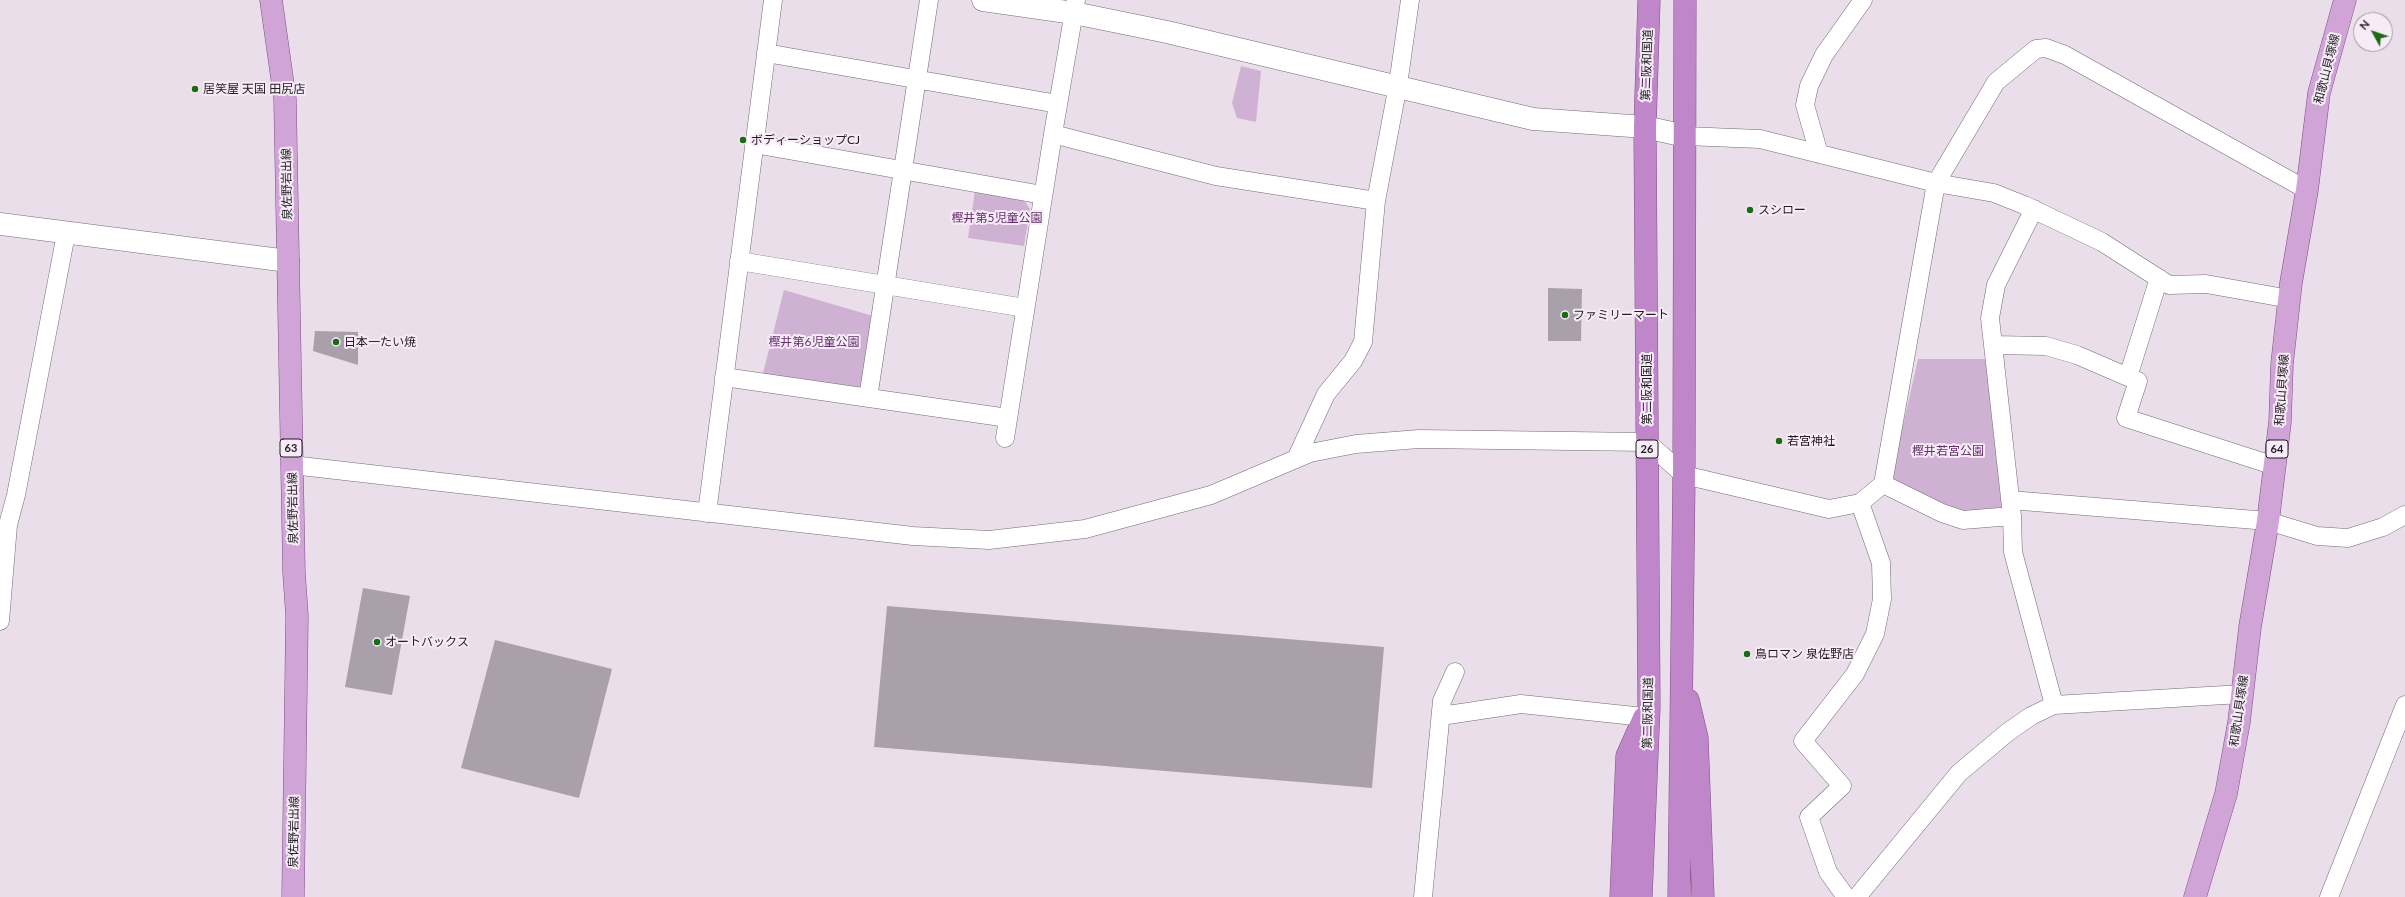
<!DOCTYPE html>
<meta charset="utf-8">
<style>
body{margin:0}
#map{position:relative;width:2405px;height:897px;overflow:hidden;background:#e9deea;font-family:Lato,sans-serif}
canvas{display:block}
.north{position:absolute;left:2353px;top:12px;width:40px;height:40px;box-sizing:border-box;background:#f6ebf7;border:1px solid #a199a1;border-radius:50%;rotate:310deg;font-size:11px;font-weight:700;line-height:16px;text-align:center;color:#211d21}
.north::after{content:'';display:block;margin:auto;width:14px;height:18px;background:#196c12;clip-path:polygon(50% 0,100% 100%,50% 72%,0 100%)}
</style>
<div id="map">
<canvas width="2405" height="897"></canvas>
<div class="north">N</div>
</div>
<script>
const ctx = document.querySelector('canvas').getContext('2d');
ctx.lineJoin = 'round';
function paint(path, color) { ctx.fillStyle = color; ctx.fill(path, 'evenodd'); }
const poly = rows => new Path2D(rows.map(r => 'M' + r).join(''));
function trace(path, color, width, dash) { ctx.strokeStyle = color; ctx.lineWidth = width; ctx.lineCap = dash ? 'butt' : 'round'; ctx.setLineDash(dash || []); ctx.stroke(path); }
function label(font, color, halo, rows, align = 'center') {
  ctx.font = font + ' Lato,"Noto Sans JP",sans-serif'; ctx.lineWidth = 4; ctx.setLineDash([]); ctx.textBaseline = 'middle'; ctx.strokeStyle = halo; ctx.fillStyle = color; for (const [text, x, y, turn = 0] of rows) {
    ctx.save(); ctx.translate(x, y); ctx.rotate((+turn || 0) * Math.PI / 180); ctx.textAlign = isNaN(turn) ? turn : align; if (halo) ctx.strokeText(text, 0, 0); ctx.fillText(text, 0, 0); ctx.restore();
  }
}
const green = poly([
 [1241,66,1261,71,1256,122,1237,118,1232,103],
 [975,191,1022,198,1030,209,1024,246,968,238],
 [784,290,873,316,863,391,762,377],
 [1918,359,1989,359,2003,509,1959,513,1891,478]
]);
const building = poly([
 [1548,288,1582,289,1581,341,1548,341],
 [315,331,358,332,358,365,313,351],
 [363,588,410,596,392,695,345,687],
 [887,606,1384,647,1372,788,874,747],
 [495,640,612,669,579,798,461,768]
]);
const minor = poly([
 [766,53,1058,104],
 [1053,134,1216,176,1376,201],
 [1685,136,1760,139,1936,183,1994,193,2024,205,2102,242,2169,285,2206,284,2290,299],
 [754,144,1043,195],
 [1819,154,1805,105,1809,86,1824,55,1863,0],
 [2034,209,1996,285,1990,318,2012,516,2013,552,2054,705],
 [739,261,1025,308],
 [1994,345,2046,346,2077,355,2128,377,2138,381,2126,418,2275,466],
 [724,377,1008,418],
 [2128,377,2159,278],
 [868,398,929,0],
 [1005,438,1053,134,1076,0],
 [1296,459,1326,394,1353,361,1363,342,1376,201,1398,85,1410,0],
 [292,465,913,536,989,540,1085,529,1211,495,1310,453,1356,444,1419,439,1647,442,1684,475,1829,509,1860,503,1883,484,1936,183,1996,82,2036,49,2046,48,2065,55,2307,190],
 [1883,484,1942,513,1963,520,2012,516],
 [2010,500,2268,521,2317,536,2348,538,2383,527,2405,515],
 [707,513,773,0],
 [0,621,8,525,16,495,66,234],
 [1441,716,1521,704,1644,717],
 [1423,897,1442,701,1455,672],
 [1846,897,1828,872,1809,817,1842,786,1803,741,1855,674,1875,634,1882,599,1881,563,1860,503],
 [1857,897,1959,773,2008,732,2031,716,2054,705,2242,694],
 [2329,897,2405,705]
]);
const tertiary = poly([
 [983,0,1074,13,1167,32,1533,119,1645,127,1685,136],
 [0,224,288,261]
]);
const primary = poly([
 [271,0,285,99,294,573,297,616,293,897],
 [2195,897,2226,794,2239,722,2250,627,2268,521,2280,422,2282,364,2291,283,2307,190,2319,93,2345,0]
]);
const trunk = poly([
 [1688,700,1697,738,1703,897],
 [1621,897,1627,756,1644,718],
 [1641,897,1649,707,1645,127,1649,0],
 [1679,897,1684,475,1685,0]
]);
const markers = [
 [195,89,4,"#196c12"],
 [743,140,4,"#196c12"],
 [1750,210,4,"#196c12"],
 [1565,315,4,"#196c12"],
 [336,342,4,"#196c12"],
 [1779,441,4,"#196c12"],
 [377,642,4,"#196c12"],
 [1747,654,4,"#196c12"]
];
const shields = [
 [291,448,22],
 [1647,449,22],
 [2277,449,22]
];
const shieldNames = [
 ["63",291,448],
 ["26",1647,449],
 ["64",2277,449]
];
const streetNames = [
 ["第二阪和国道",1647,65,-88],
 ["和歌山貝塚線",2327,69,-76],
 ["泉佐野岩出線",287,184,-91],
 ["第二阪和国道",1647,389,-90],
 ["和歌山貝塚線",2282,390,-86],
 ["泉佐野岩出線",293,508,-91],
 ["和歌山貝塚線",2239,711,-82],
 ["第二阪和国道",1648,713,-89],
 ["泉佐野岩出線",294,832,-89]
];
const poiNames = [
 ["居笑屋 天国 田尻店",203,89],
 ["ボディーショップCJ",751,140],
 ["スシロー",1758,210],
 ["ファミリーマート",1573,315],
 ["日本一たい焼",344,342],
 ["若宮神社",1787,441],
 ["オートバックス",385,642],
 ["鳥ロマン 泉佐野店",1755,654]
];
const parkNames = [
 ["樫井第5児童公園",997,218],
 ["樫井第6児童公園",814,342],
 ["樫井若宮公園",1948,451]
];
paint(green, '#cfb2d3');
paint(building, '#aaa0ab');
trace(minor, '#736a75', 19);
trace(tertiary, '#736a75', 23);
trace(primary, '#7f4d86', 23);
trace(trunk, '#7f4d86', 23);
trace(minor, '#fff', 18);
trace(tertiary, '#fff', 22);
trace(primary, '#d0a4d7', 22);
trace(trunk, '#c086ca', 22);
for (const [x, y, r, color] of markers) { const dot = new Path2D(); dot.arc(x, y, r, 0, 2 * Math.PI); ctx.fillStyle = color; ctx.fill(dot); trace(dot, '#f6ebf7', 1.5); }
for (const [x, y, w] of shields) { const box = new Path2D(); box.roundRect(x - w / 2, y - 9, w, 18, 3); ctx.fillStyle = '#f6ebf7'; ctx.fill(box); trace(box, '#211d21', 1); }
label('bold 11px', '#211d21', null, shieldNames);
label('12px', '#211d21', '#f6ebf7', streetNames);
label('12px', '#211d21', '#f6ebf7', poiNames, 'left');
label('12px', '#63306b', '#f6ebf7', parkNames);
</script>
